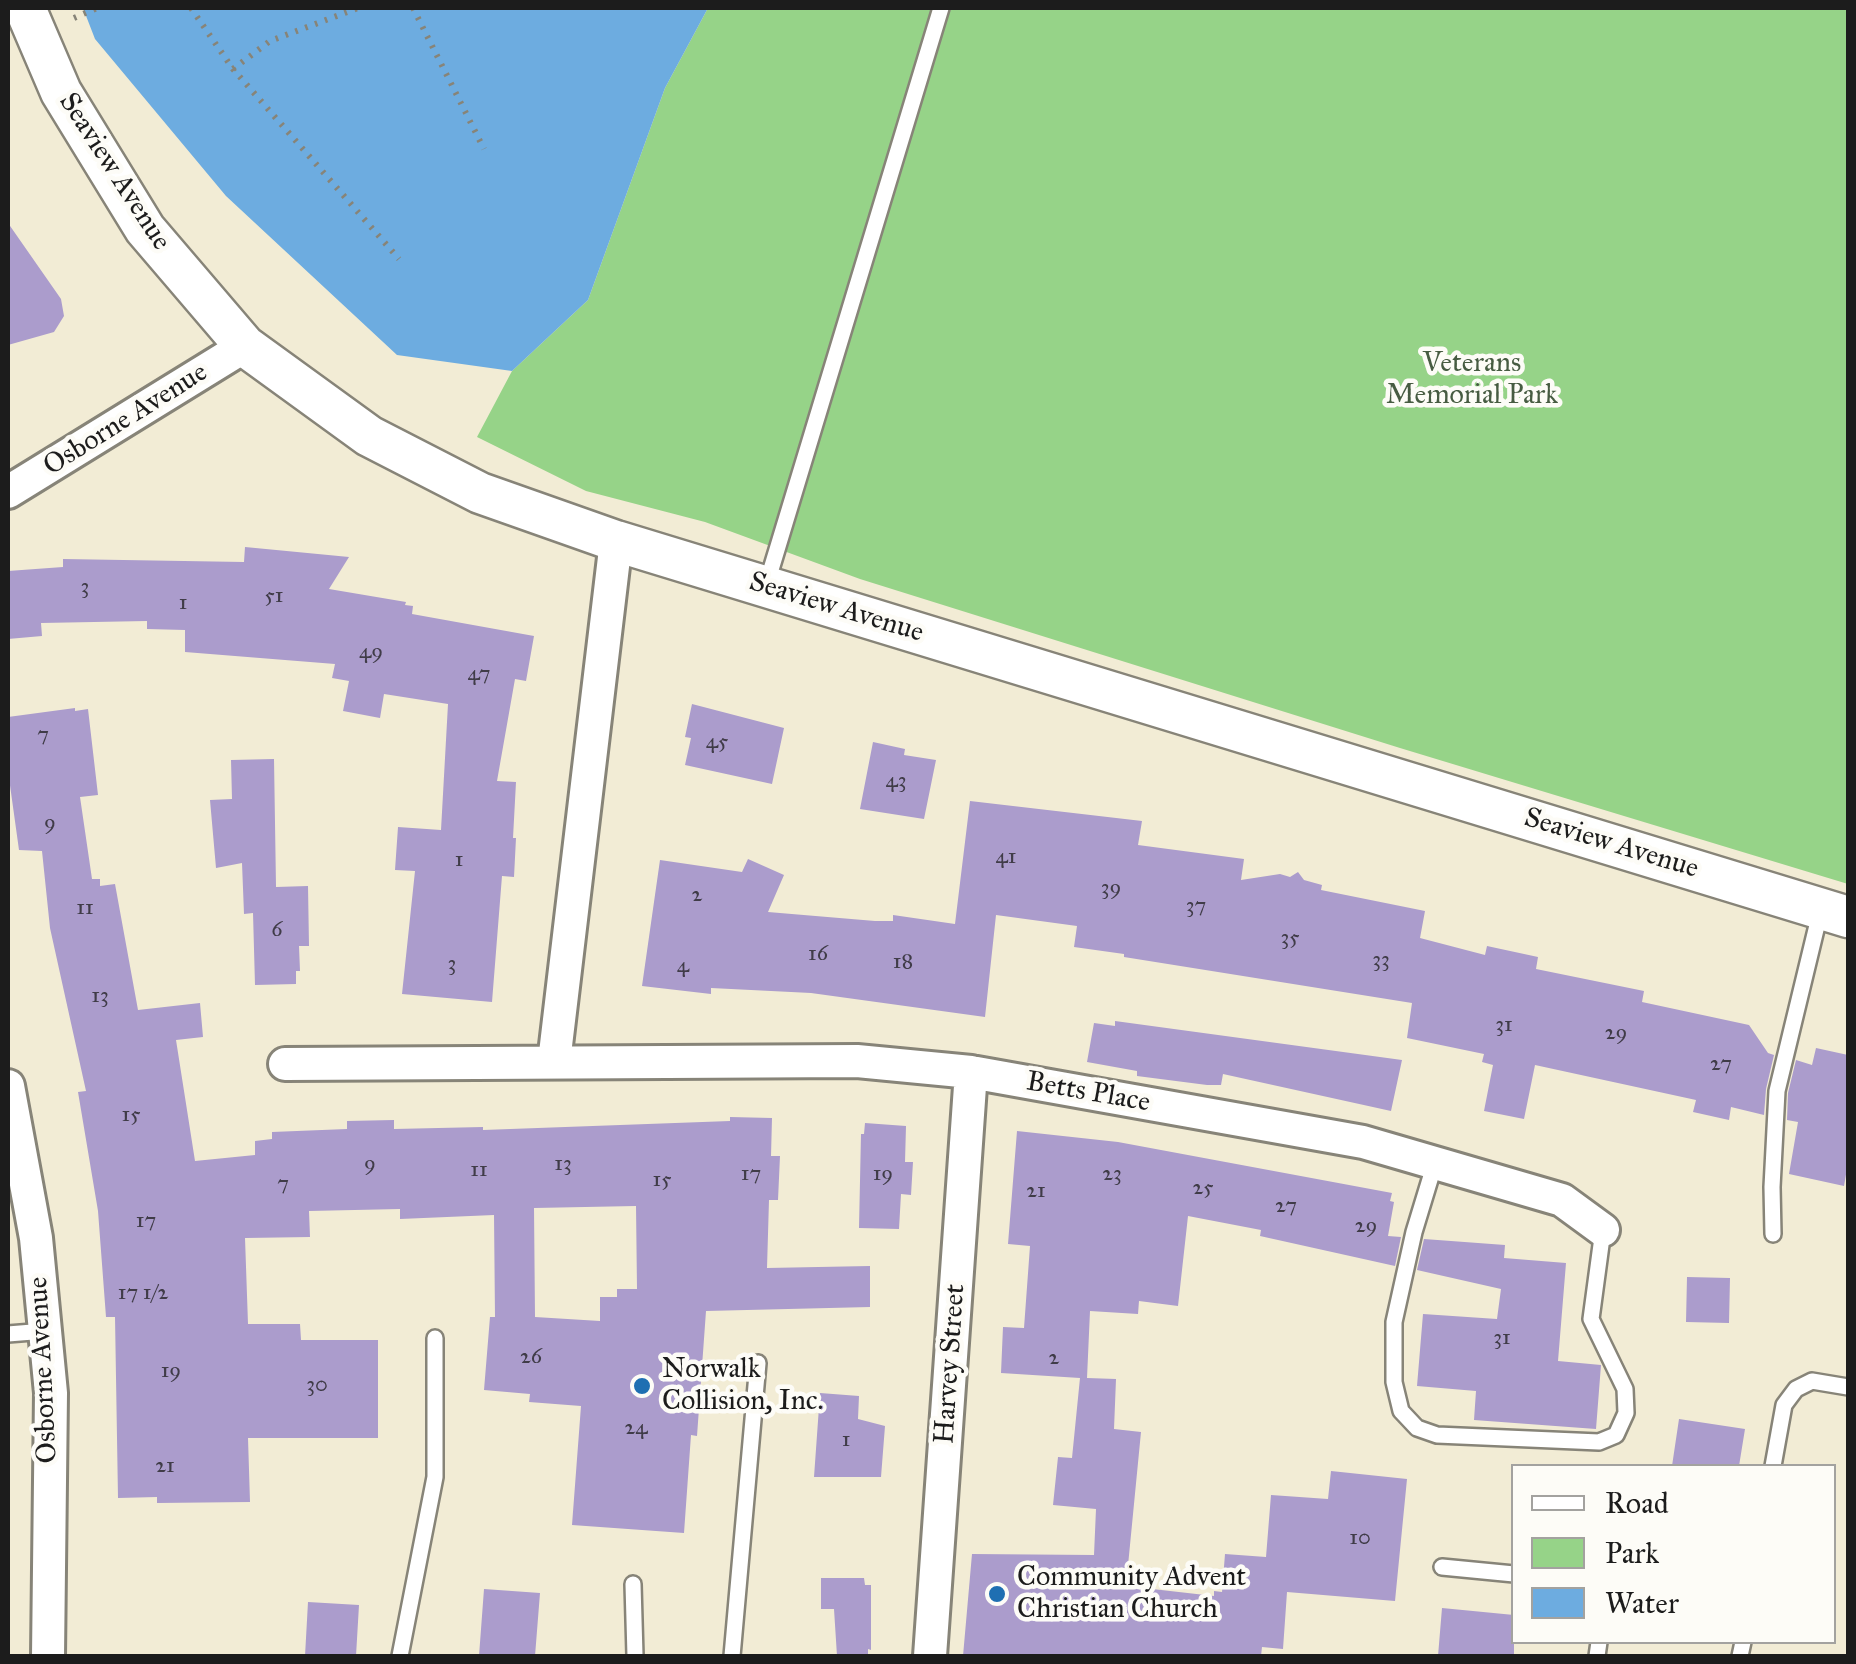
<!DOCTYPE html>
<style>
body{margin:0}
#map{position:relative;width:1856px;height:1664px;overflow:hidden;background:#f2ecd5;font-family:"IM FELL Great Primer",serif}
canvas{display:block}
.frame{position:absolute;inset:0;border:10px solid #1c1c1c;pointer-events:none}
.legend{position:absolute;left:1511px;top:1464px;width:325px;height:180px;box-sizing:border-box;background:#fdfcf7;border:2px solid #a3a29f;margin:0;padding:12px 18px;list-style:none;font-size:30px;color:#1c1c1c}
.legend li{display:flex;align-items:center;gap:20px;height:50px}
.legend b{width:50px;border:2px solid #a3a29f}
</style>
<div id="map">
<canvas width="1856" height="1664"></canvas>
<div class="frame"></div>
<ul class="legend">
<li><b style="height:12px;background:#fff"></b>Road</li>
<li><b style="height:28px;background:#96d388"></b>Park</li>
<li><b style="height:28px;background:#6dace0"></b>Water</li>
</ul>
</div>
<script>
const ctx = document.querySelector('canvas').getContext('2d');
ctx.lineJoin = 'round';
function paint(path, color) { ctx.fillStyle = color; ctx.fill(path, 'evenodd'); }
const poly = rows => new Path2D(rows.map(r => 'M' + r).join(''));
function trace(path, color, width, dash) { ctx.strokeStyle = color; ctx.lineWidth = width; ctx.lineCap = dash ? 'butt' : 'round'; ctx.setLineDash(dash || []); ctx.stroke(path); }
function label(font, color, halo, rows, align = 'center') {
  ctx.font = font + ' "IM FELL Great Primer",serif'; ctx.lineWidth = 9; ctx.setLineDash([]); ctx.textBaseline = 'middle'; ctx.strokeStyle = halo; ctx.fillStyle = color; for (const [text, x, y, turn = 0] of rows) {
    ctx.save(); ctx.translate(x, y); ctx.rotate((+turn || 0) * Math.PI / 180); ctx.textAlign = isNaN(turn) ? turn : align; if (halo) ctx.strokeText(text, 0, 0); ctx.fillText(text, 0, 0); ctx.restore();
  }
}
const green = poly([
 [708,8,1848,8,1848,884,1400,748,860,579,705,522,586,491,477,437,512,371,588,300,665,88]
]);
const water = poly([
 [83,8,708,8,665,88,588,300,512,371,397,355,226,196,95,39]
]);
const building = poly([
 [8,223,61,299,64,316,54,332,8,345],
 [245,547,349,557,329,589,406,602,405,605,413,606,412,614,534,636,526,681,515,679,497,781,516,782,513,838,516,838,514,877,502,876,492,1002,402,994,415,871,395,870,398,827,441,830,448,704,384,694,380,718,343,711,349,681,332,678,335,664,185,652,185,630,147,629,147,621,41,623,42,636,8,639,8,571,63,567,63,559,244,562],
 [692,704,784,728,772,784,685,765,691,738,685,737],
 [75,708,75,711,88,709,98,795,80,797,92,879,100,879,100,886,115,884,138,1010,200,1003,203,1037,176,1040,195,1161,255,1155,255,1141,272,1139,272,1132,347,1129,347,1121,394,1120,394,1129,483,1127,483,1130,730,1121,730,1117,772,1118,771,1156,780,1156,778,1200,769,1200,767,1268,870,1266,870,1307,706,1311,697,1436,691,1435,684,1533,572,1525,581,1406,529,1402,530,1394,484,1390,490,1317,495,1317,494,1215,400,1219,400,1209,309,1211,310,1237,245,1238,248,1324,300,1324,301,1340,378,1340,378,1438,248,1438,250,1502,157,1503,157,1497,118,1498,115,1317,106,1317,98,1211,78,1092,86,1091,50,928,42,851,19,850,8,771,8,717],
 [636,1206,637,1289,617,1289,617,1297,600,1297,600,1321,535,1317,534,1208],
 [873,742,905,749,904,755,936,760,924,819,860,809],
 [274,759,276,887,308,886,309,946,299,946,300,971,296,971,296,984,255,985,253,913,244,914,242,863,216,868,210,800,232,799,231,760],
 [970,801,1142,821,1138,845,1244,859,1241,880,1280,874,1290,877,1298,872,1304,880,1322,885,1321,890,1425,911,1420,938,1485,955,1487,946,1538,957,1536,969,1644,991,1642,1002,1749,1025,1768,1053,1774,1055,1766,1089,1764,1115,1731,1107,1729,1120,1693,1112,1696,1100,1535,1065,1524,1119,1484,1111,1493,1065,1482,1062,1484,1054,1407,1038,1412,1003,1124,957,1124,954,1074,947,1077,926,996,915,985,1017,811,993,711,988,711,994,642,986,660,860,742,872,748,859,784,875,768,912,875,921,893,921,893,915,955,924],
 [1115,1021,1402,1060,1391,1111,1223,1074,1221,1085,1207,1085,1137,1076,1137,1071,1087,1062,1094,1023,1115,1026],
 [1816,1048,1848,1055,1848,1163,1844,1186,1789,1174,1798,1122,1787,1120,1788,1093,1796,1060,1812,1065],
 [865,1123,906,1126,905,1162,913,1162,911,1195,901,1194,899,1229,859,1228,861,1134,864,1134],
 [1017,1131,1118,1142,1392,1193,1390,1201,1394,1202,1388,1236,1401,1237,1395,1266,1260,1236,1261,1230,1188,1216,1178,1306,1139,1301,1138,1314,1090,1311,1087,1378,1116,1379,1114,1429,1141,1432,1126,1586,1214,1596,1214,1591,1222,1592,1225,1554,1266,1557,1271,1495,1328,1499,1331,1471,1407,1479,1395,1601,1287,1592,1283,1649,1262,1647,1261,1656,963,1656,972,1554,1094,1555,1096,1509,1053,1505,1058,1457,1072,1458,1080,1378,1001,1373,1003,1327,1024,1328,1030,1246,1008,1244],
 [1424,1239,1505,1245,1504,1258,1566,1263,1558,1361,1601,1365,1596,1429,1474,1420,1476,1391,1417,1386,1423,1314,1497,1319,1501,1289,1417,1270],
 [1687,1277,1730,1278,1729,1323,1686,1322],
 [820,1393,859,1396,858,1419,885,1426,881,1477,814,1477],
 [1679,1419,1745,1429,1739,1466,1672,1466],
 [821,1578,864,1578,865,1585,871,1585,871,1650,868,1649,868,1656,837,1656,834,1609,821,1609],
 [484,1589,540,1593,535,1656,479,1656],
 [308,1602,359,1605,356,1656,305,1656],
 [1442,1608,1514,1615,1514,1656,1438,1656]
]);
const path = poly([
 [191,8,233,69,399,259],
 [413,8,484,149],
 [74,18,97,8],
 [233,69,270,41,358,8]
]);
const service = poly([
 [766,586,941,8],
 [1435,1163,1414,1232,1394,1322,1394,1382,1401,1411,1417,1428,1437,1435,1599,1442,1616,1435,1626,1413,1625,1389,1591,1319,1603,1230],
 [1773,1234,1772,1187,1777,1091,1820,913],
 [8,1334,45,1331],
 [1773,1466,1784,1405,1796,1389,1812,1381,1848,1387],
 [1442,1567,1514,1574],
 [633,1584,635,1656],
 [400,1656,435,1477,435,1338],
 [732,1656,758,1363],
 [1597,1656,1599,1642],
 [1740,1656,1743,1642]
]);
const minor = poly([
 [8,492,245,346],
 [554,1062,616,541],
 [285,1064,857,1061,971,1072,1363,1142,1562,1200,1603,1230],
 [8,1086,36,1238,51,1393,48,1656],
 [930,1656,971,1072]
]);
const tertiary = poly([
 [25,8,61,92,145,229,245,346,369,436,480,493,616,541,1848,917]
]);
const markers = [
 [642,1386,10,"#1f6fb2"],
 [997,1594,10,"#1f6fb2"]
];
const numberNames = [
 ["3",85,588],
 ["51",274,597],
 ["1",183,604],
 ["49",371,653],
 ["47",479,675],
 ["7",43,736],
 ["45",717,743],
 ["43",896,782],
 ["9",50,824],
 ["41",1006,858],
 ["1",459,861],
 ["39",1111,889],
 ["2",697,896],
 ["37",1196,907],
 ["11",85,909],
 ["6",277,931],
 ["35",1290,939],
 ["16",818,955],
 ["33",1381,961],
 ["18",903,963],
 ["3",452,965],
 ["4",683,967],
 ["13",100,997],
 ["31",1504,1026],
 ["29",1616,1034],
 ["27",1721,1065],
 ["15",131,1116],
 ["9",370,1165],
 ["13",563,1165],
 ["11",479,1171],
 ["17",751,1175],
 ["19",883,1175],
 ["23",1112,1175],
 ["15",662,1181],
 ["7",283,1185],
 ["25",1203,1189],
 ["21",1036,1192],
 ["27",1286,1207],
 ["17",146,1222],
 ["29",1366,1227],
 ["17 1/2",143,1294],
 ["31",1502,1339],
 ["26",531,1358],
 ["2",1054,1359],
 ["19",171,1372],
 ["30",317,1386],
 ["24",636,1429],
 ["1",846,1441],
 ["21",165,1467],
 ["10",1360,1539]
];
const streetNames = [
 ["Seaview Avenue",114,172,57],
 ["Osborne Avenue",126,420,-32],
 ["Seaview Avenue",836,608,17],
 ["Seaview Avenue",1611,844,17],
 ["Betts Place",1088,1093,10],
 ["Harvey Street",951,1364,-86],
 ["Osborne Avenue",44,1370,-93]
];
const parkNames = [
 ["Veterans",1472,364],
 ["Memorial Park",1472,396]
];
const poiNames = [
 ["Norwalk",662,1370],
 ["Collision, Inc.",662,1402],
 ["Community Advent",1017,1578],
 ["Christian Church",1017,1610]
];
paint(green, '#96d388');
paint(water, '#6dace0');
paint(building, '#ab9ccc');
trace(service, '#878478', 20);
trace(minor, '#878478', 38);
trace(tertiary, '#878478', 45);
trace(path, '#878478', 6, [2.5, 8]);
trace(service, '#fff', 15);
trace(minor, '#fff', 32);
trace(tertiary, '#fff', 40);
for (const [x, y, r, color] of markers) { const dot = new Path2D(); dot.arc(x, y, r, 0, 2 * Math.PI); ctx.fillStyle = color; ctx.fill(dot); trace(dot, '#fdfcf7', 4); }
label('22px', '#403c48', null, numberNames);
label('28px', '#1c1c1c', '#fdfcf7', streetNames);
label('28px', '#475c42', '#fdfcf7', parkNames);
label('28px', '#1c1c1c', '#fdfcf7', poiNames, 'left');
</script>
